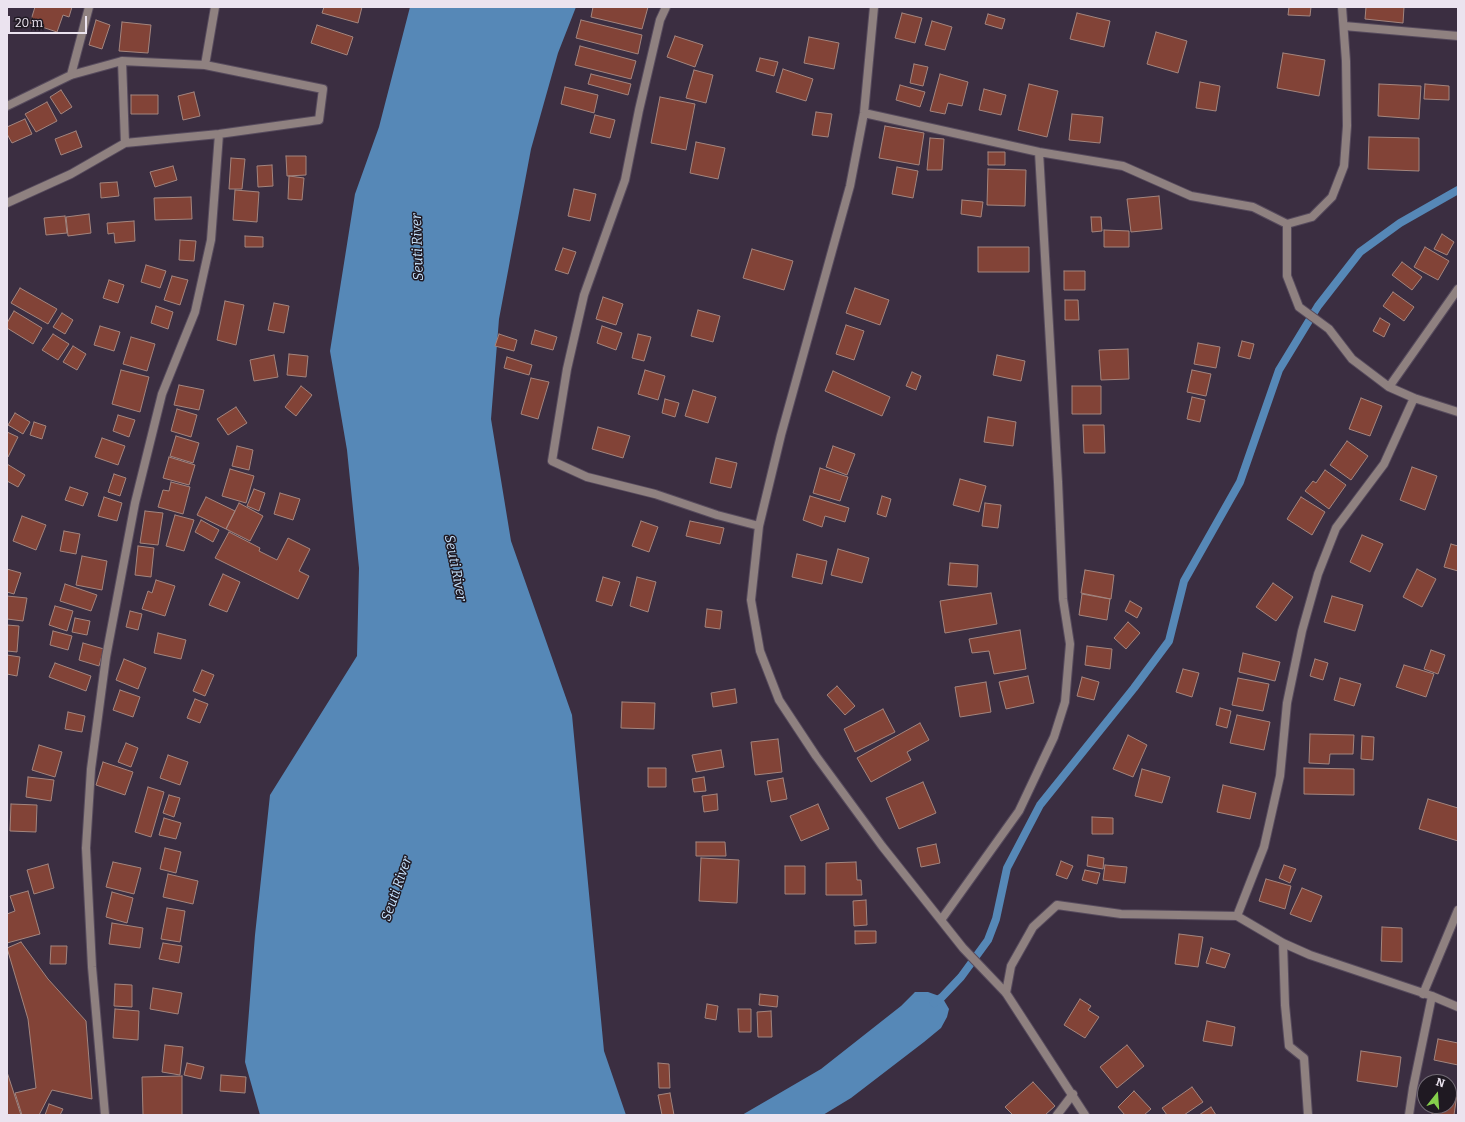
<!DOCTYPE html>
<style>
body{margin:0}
#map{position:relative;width:1465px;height:1122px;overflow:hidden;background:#3b2e41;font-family:Bitter,serif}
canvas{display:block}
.frame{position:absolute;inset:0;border:8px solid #ebe3ef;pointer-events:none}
.north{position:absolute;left:1417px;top:1074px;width:40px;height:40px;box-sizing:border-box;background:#1f1922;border:1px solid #716a74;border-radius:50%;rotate:17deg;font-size:11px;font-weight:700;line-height:16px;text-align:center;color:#ebe3ef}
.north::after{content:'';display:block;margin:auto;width:14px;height:18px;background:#85cf4c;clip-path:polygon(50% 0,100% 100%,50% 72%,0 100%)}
.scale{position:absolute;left:8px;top:16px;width:79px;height:18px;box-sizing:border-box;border:2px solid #ebe3ef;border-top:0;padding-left:5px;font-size:12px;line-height:14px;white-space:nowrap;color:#ebe3ef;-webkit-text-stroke:3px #1f1922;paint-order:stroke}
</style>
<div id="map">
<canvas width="1465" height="1122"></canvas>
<div class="frame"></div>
<div class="north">N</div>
<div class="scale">20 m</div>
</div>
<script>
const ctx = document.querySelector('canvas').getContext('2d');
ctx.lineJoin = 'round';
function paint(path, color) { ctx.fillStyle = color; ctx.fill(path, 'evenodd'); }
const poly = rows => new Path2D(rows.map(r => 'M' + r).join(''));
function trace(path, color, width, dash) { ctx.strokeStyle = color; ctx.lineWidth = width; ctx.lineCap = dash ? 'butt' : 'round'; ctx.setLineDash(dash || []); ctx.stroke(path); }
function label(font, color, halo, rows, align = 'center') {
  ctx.font = font + ' Bitter,serif'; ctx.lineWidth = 3; ctx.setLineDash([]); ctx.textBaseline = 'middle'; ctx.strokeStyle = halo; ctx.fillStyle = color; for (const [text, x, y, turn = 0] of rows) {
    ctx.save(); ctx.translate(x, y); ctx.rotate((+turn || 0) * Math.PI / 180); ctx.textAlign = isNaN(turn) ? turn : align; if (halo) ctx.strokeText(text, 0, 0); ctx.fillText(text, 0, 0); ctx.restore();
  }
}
const water = poly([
 [410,7,576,7,558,53,531,149,499,319,491,419,511,541,572,715,604,1051,626,1115,260,1115,245,1062,255,935,270,795,357,656,359,568,347,450,330,351,355,194,379,127],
 [915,992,928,992,942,997,949,1009,947,1017,941,1028,924,1042,851,1098,823,1115,742,1115,821,1069,901,1006]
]);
const stream = poly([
 [934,1003,942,997,961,977,988,940,996,919,1007,868,1040,805,1134,688,1169,641,1184,581,1240,482,1279,370,1318,306,1360,252,1400,223,1458,190]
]);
const building = poly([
 [35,7,72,7,69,17,63,15,57,32,30,23,35,7],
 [324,7,362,7,358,23,322,13,324,7],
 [593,7,648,7,642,29,591,17,593,7],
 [1289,7,1311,7,1310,16,1288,15,1289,7],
 [1366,7,1404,7,1403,23,1365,19,1366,7],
 [902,13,922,18,915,43,895,38,902,13],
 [1077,13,1110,21,1104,47,1070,39,1077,13],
 [988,14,1005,19,1002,29,985,24,988,14],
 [96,20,110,25,102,49,89,45,96,20],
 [581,20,642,35,638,54,576,38,581,20],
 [932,21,952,27,945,50,925,45,932,21],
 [122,22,151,25,148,53,119,51,122,22],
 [317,25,353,37,347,55,311,43,317,25],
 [1156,32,1187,41,1178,73,1147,64,1156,32],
 [675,36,703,45,695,67,667,57,675,36],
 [809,37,839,43,834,69,804,63,809,37],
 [580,46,636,61,631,79,575,65,580,46],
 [1283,53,1325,60,1319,96,1277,88,1283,53],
 [760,58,778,62,774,76,756,71,760,58],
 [914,64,928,67,923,86,910,83,914,64],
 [783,69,813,79,806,101,776,92,783,69],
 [694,70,713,75,706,103,686,98,694,70],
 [591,74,631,84,628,95,588,84,591,74],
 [940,74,968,82,962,106,948,103,945,114,930,111,940,74],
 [1200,82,1220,86,1216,111,1196,108,1200,82],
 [1029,84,1058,91,1047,137,1018,130,1029,84],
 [1379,84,1421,86,1419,119,1378,116,1379,84],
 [1425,84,1449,86,1449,100,1424,99,1425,84],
 [900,85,925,92,920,107,896,100,900,85],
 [565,87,598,95,594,113,561,104,565,87],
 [984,89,1006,95,1001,115,979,110,984,89],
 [61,90,72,107,61,114,50,97,61,90],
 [194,92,200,116,183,120,178,96,194,92],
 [131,95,158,95,158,114,131,114,131,95],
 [660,97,695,104,686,150,651,143,660,97],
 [47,102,57,121,36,132,25,114,47,102],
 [816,112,832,114,828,137,812,135,816,112],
 [1072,114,1103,117,1100,143,1069,140,1072,114],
 [595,115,615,120,610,138,590,133,595,115],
 [25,119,32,134,12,143,7,134,7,127,25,119],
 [885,126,924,133,919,165,879,158,885,126],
 [76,131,82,147,61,155,55,139,76,131],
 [1369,137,1419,138,1419,171,1368,169,1369,137],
 [930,138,944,139,942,170,927,170,930,138],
 [696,142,725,148,718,179,690,173,696,142],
 [988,152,1005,152,1005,165,988,165,988,152],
 [286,156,306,156,306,175,287,176,286,156],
 [231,158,245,159,242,189,229,189,231,158],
 [272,165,273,186,258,187,257,166,272,165],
 [173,166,177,180,155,187,150,172,173,166],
 [897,167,918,171,913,198,892,194,897,167],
 [988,169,1026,170,1025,206,987,205,988,169],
 [289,176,304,178,302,200,288,199,289,176],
 [117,182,119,196,101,198,100,183,117,182],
 [574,189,596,194,590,221,568,216,574,189],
 [235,190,259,192,257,222,233,220,235,190],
 [1159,196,1162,229,1131,232,1127,199,1159,196],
 [191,197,192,219,155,220,154,198,191,197],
 [962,200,983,202,981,217,961,214,962,200],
 [89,214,91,233,68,236,66,217,89,214],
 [65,216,67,233,46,235,44,218,65,216],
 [1091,217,1101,217,1102,231,1092,232,1091,217],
 [134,221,135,241,115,243,114,233,108,234,107,223,134,221],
 [1104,230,1129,231,1129,247,1104,247,1104,230],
 [1442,234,1454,242,1447,255,1434,249,1442,234],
 [245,236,263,237,263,247,245,247,245,236],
 [180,240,196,241,194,261,179,260,180,240],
 [978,247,1029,247,1029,272,978,272,978,247],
 [1425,247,1449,261,1438,280,1414,267,1425,247],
 [563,248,576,252,568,274,555,270,563,248],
 [752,249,793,261,784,290,743,278,752,249],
 [1402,262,1422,277,1412,290,1392,275,1402,262],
 [146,265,166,271,160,288,141,282,146,265],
 [1064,271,1085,271,1085,290,1064,290,1064,271],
 [172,276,188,280,180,305,164,300,172,276],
 [109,280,124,285,118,303,103,298,109,280],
 [20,288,57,309,48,324,11,303,20,288],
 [855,288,889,300,880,325,846,313,855,288],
 [1393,292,1414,307,1404,321,1383,306,1393,292],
 [603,297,623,304,616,325,596,319,603,297],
 [1065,300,1078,300,1079,320,1065,320,1065,300],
 [225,301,244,305,236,345,217,340,225,301],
 [274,303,289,306,284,333,268,330,274,303],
 [156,306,173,312,168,329,151,323,156,306],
 [698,310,720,316,713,342,691,336,698,310],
 [14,311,42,328,33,344,7,328,7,323,14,311],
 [62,313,73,320,65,334,53,327,62,313],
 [1380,318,1390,324,1384,337,1373,331,1380,318],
 [846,325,864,331,854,360,836,354,846,325],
 [100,326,120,332,114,351,94,345,100,326],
 [602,326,622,333,616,350,597,343,602,326],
 [535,330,557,337,553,350,531,344,535,330],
 [53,334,69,344,58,360,42,350,53,334],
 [499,334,517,340,514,351,495,346,499,334],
 [638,334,651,337,644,361,632,358,638,334],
 [131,337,155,344,147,371,123,364,131,337],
 [1242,341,1254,344,1250,359,1238,356,1242,341],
 [1198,343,1220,347,1216,368,1194,364,1198,343],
 [73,346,86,354,77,370,63,362,73,346],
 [1128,349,1129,379,1101,380,1099,350,1128,349],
 [289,354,308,356,306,377,287,375,289,354],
 [274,355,278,377,254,381,250,360,274,355],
 [997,355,1025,361,1021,381,993,375,997,355],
 [507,357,532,365,529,375,504,368,507,357],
 [121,370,149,377,140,412,112,404,121,370],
 [645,370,665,376,658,400,638,394,645,370],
 [1192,370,1211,374,1206,396,1187,392,1192,370],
 [833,371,890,397,882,416,825,391,833,371],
 [912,372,921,376,916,390,906,386,912,372],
 [531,378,549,382,538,419,521,414,531,378],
 [179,385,204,390,199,410,174,405,179,385],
 [301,386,312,395,296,416,285,407,301,386],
 [1072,386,1101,386,1101,414,1072,414,1072,386],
 [693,390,716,397,708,423,685,416,693,390],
 [1192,397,1205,400,1200,422,1187,419,1192,397],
 [1361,398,1382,406,1370,436,1349,429,1361,398],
 [665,399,679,403,675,417,662,413,665,399],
 [236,407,247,423,228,435,217,419,236,407],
 [177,409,197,415,191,437,171,431,177,409],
 [15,413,30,422,23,434,8,425,15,413],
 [118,415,135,420,129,437,113,431,118,415],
 [988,417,1016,422,1013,446,984,442,988,417],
 [34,422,46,426,42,439,30,435,34,422],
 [1083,425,1104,425,1105,453,1084,453,1083,425],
 [598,427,630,436,623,458,592,449,598,427],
 [7,432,18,437,8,457,7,456,7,432],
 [176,436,199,443,193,463,170,456,176,436],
 [102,438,125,446,118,465,95,457,102,438],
 [1347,441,1368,456,1351,480,1330,465,1347,441],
 [237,446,253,450,249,470,232,466,237,446],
 [833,446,855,454,847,475,826,467,833,446],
 [169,457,195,465,189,485,163,478,169,457],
 [716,458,737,463,731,488,710,483,716,458],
 [7,464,25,475,18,487,7,481,7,464],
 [1412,467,1437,476,1425,510,1400,500,1412,467],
 [820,468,848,477,840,501,813,493,820,468],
 [230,469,254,476,246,503,222,496,230,469],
 [1325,470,1346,485,1329,509,1305,491,1313,481,1316,483,1325,470],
 [114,474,126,478,120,496,108,492,114,474],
 [960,479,986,486,979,512,953,505,960,479],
 [171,482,190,487,183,514,158,507,163,490,169,491,171,482],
 [70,487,88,493,83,506,65,500,70,487],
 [254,489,265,493,259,511,247,506,254,489],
 [280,493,300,499,293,520,274,514,280,493],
 [810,496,849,508,845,522,825,516,822,527,803,520,810,496],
 [882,496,891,499,886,517,877,514,882,496],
 [104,497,122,503,117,521,98,516,104,497],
 [206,497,235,511,226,529,197,515,206,497],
 [1301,497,1325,512,1312,535,1287,519,1301,497],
 [239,503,263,516,250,541,226,529,239,503],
 [985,503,1001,505,998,528,982,526,985,503],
 [145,511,163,513,158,545,140,543,145,511],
 [175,515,194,520,184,551,166,546,175,515],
 [22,516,46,525,36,550,13,541,22,516],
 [201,520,219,530,213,542,195,532,201,520],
 [641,521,658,527,649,552,632,546,641,521],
 [690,521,724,528,720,544,686,536,690,521],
 [64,531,80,534,76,554,60,551,64,531],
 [229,532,260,548,259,551,277,560,288,538,310,549,299,571,309,576,298,599,215,558,229,532],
 [1362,535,1383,544,1370,572,1350,562,1362,535],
 [1451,544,1458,546,1458,571,1444,567,1451,544],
 [138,546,154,548,151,577,135,575,138,546],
 [838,549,869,558,862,583,831,575,838,549],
 [797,554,827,561,822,584,792,577,797,554],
 [82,556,107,561,102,590,76,585,82,556],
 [950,563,978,565,977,587,948,585,950,563],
 [7,569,21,573,14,594,7,592,7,569],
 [1417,569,1436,579,1422,607,1403,597,1417,569],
 [1085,570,1114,575,1111,599,1081,593,1085,570],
 [223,574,240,582,227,612,209,605,223,574],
 [603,577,620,582,612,606,596,601,603,577],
 [637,577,656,582,648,612,630,606,637,577],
 [156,580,175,586,165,616,142,609,148,591,152,593,156,580],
 [1273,583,1293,597,1276,621,1256,607,1273,583],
 [65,584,97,595,91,611,60,601,65,584],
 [991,593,997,624,945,633,940,601,991,593],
 [1082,594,1110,599,1107,620,1079,615,1082,594],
 [7,596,27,598,23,621,7,619,7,596],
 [1332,596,1363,605,1355,631,1324,622,1332,596],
 [1130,601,1142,608,1137,618,1125,611,1130,601],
 [55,606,73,611,67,631,49,625,55,606],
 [707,609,722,611,720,629,705,627,707,609],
 [130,611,142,614,138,630,126,627,130,611],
 [75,618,90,621,87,635,72,632,75,618],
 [1128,622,1140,633,1126,649,1114,638,1128,622],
 [7,625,19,626,17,652,7,651,7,625],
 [1020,630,1026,669,994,674,989,651,972,653,969,639,1020,630],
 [53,631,72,636,68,650,50,645,53,631],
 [158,633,186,640,181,659,154,653,158,633],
 [83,643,104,649,99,666,79,660,83,643],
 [1087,646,1112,649,1110,669,1085,665,1087,646],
 [1431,650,1445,655,1438,674,1424,669,1431,650],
 [1243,653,1280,662,1275,681,1239,672,1243,653],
 [7,655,20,657,17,676,7,674,7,655],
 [124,659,146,668,138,689,116,680,124,659],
 [1315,659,1328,663,1323,680,1310,676,1315,659],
 [55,663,91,676,86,691,49,677,55,663],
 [1404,665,1434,674,1426,697,1396,687,1404,665],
 [1183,669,1199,673,1192,697,1176,692,1183,669],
 [202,670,214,675,205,696,193,691,202,670],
 [1028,676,1034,703,1006,709,999,682,1028,676],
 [1082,677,1099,682,1094,700,1077,696,1082,677],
 [1238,678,1269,684,1263,711,1232,705,1238,678],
 [1340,678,1361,684,1354,706,1334,700,1340,678],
 [986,682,991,712,960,717,955,687,986,682],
 [837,686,855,706,845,715,827,695,837,686],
 [735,689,737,703,713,707,711,693,735,689],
 [120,690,140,697,133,717,113,710,120,690],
 [195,699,208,704,200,723,187,718,195,699],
 [622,702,655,703,654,729,621,728,622,702],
 [1220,708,1231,711,1227,728,1216,725,1220,708],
 [883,709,895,732,855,752,844,729,883,709],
 [68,712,85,716,82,732,65,729,68,712],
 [1237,715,1270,722,1264,750,1230,743,1237,715],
 [920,723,929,740,907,752,911,760,871,782,857,758,920,723],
 [1310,734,1354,735,1353,754,1330,754,1329,764,1309,763,1310,734],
 [1128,735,1147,745,1133,777,1113,769,1128,735],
 [1362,736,1374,737,1373,760,1361,759,1362,736],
 [778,739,782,772,755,775,751,742,778,739],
 [126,743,138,748,131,767,118,762,126,743],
 [39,745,62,752,55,777,32,770,39,745],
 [721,750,724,767,696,772,692,755,721,750],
 [168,755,188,762,180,785,160,778,168,755],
 [103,762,133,772,125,795,96,785,103,762],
 [648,768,666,768,666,787,648,787,648,768],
 [1304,768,1354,769,1354,795,1304,794,1304,768],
 [1142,769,1170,777,1162,803,1135,796,1142,769],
 [28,777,54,780,51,801,26,797,28,777],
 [704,777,706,791,694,792,692,779,704,777],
 [783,778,787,799,771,802,767,781,783,778],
 [923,782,936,813,899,829,886,798,923,782],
 [1223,785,1256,793,1250,819,1217,812,1223,785],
 [148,787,164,792,151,837,135,832,148,787],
 [717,794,718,810,704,812,702,796,717,794],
 [169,795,180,798,174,817,163,813,169,795],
 [1428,799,1458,808,1458,841,1419,829,1428,799],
 [11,804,37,805,36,832,10,831,11,804],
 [818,804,829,829,801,841,790,816,818,804],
 [1092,817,1113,818,1113,834,1092,834,1092,817],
 [164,818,181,823,176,839,159,835,164,818],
 [696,842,725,842,726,856,696,856,696,842],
 [936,844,940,863,921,867,917,848,936,844],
 [165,848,181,852,176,873,160,869,165,848],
 [1088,855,1104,858,1103,869,1087,866,1088,855],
 [701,858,739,860,737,903,699,901,701,858],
 [1061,861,1073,866,1067,879,1056,875,1061,861],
 [113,862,141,868,134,894,106,887,113,862],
 [856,862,857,880,861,880,862,895,826,895,826,863,856,862],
 [48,864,54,888,34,894,27,870,48,864],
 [1105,865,1127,867,1125,883,1103,880,1105,865],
 [1284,865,1296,869,1290,883,1279,878,1284,865],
 [785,866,805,866,805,894,785,894,785,866],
 [1085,870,1100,873,1097,884,1082,880,1085,870],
 [168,874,198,881,193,904,163,897,168,874],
 [1266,879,1291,886,1285,909,1259,901,1266,879],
 [1302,888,1322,896,1311,922,1290,914,1302,888],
 [28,891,40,934,7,943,7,914,15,911,10,896,28,891],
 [112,892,133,898,127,923,106,917,112,892],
 [866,900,867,925,854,926,853,901,866,900],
 [167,908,185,911,180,942,161,939,167,908],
 [112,923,143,928,140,948,109,944,112,923],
 [1382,927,1402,928,1402,962,1381,961,1382,927],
 [855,931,876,931,876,943,855,944,855,931],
 [1179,934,1203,937,1198,967,1175,964,1179,934],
 [21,942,48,979,86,1021,92,1099,52,1090,39,1115,22,1115,15,1093,36,1088,28,1019,7,948,21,942],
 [163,943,182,946,179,963,159,959,163,943],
 [51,946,67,946,66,964,50,964,51,946],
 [1211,948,1230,954,1225,968,1206,963,1211,948],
 [115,984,132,985,132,1007,114,1006,115,984],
 [153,988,182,993,178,1014,150,1009,153,988],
 [760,994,778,996,777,1007,759,1005,760,994],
 [1080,999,1091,1006,1088,1010,1099,1017,1085,1038,1064,1025,1080,999],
 [707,1004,718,1006,716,1020,705,1018,707,1004],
 [115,1009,139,1011,138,1040,113,1038,115,1009],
 [738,1009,751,1009,751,1032,739,1032,738,1009],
 [771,1011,772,1037,758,1037,757,1012,771,1011],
 [1207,1021,1235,1027,1232,1046,1203,1041,1207,1021],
 [1438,1039,1458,1043,1458,1065,1434,1060,1438,1039],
 [165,1045,183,1047,180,1075,162,1072,165,1045],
 [1127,1045,1144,1066,1117,1088,1100,1067,1127,1045],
 [1361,1051,1401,1057,1397,1087,1357,1081,1361,1051],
 [187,1063,204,1067,201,1079,184,1075,187,1063],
 [658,1063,669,1064,670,1088,659,1088,658,1063],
 [7,1072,21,1115,7,1115,7,1072],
 [221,1075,246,1077,245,1093,220,1091,221,1075],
 [182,1076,182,1115,143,1115,142,1077,182,1076],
 [1033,1082,1055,1106,1045,1115,1013,1115,1005,1107,1033,1082],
 [1192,1087,1203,1102,1184,1115,1167,1115,1162,1108,1192,1087],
 [1134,1091,1151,1109,1144,1115,1125,1115,1118,1107,1134,1091],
 [670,1093,674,1115,662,1115,658,1095,670,1093],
 [1449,1093,1457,1094,1454,1115,1432,1115,1433,1106,1449,1106,1449,1093],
 [49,1104,63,1109,60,1115,45,1115,49,1104],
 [1211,1107,1216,1115,1199,1115,1211,1107]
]);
const lane = poly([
 [1344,26,1458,36]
]);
const street = poly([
 [666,7,660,20,639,110,625,180,584,295,567,369,552,461,587,477,655,494,717,515,759,526],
 [874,7,864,113,850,186,781,435,759,526,751,600,760,651,779,700,816,756,882,846,963,948,1006,993,1085,1115],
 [122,61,125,143],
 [205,65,215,7],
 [71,75,89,7],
 [7,106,71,75,122,61,205,65,323,89,319,120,219,134,125,143,71,174,7,203],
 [864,113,1039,152,1123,166,1191,196,1253,207,1287,224,1287,276,1299,307,1329,329,1352,359,1389,387,1414,398,1458,412],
 [1287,224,1312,217,1332,197,1344,166,1347,126,1346,61,1342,7],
 [1389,387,1458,289],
 [1237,916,1264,847,1280,776,1287,703,1302,631,1318,574,1336,528,1384,464,1414,398],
 [941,920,1019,811,1054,737,1065,702,1070,644,1063,599,1058,482,1039,152],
 [1283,943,1285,1005,1289,1046,1304,1058,1308,1115],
 [1006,993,1011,966,1033,927,1057,905,1121,914,1237,916,1283,943,1310,955,1432,996,1458,1007],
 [1423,994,1458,910],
 [105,1115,92,967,86,848,91,769,106,657,135,503,162,394,195,312,211,240,219,134],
 [1057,1115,1073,1094],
 [1409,1115,1413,1088,1432,996]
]);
const waterNames = [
 ["Seuti River",418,247,-92],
 ["Seuti River",455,568,79],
 ["Seuti River",397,889,-71]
];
paint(water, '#5688b7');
trace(stream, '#5688b7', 8);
paint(building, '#824337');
trace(building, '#a3857e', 1);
trace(lane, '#574b5d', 10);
trace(street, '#574b5d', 10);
trace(lane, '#8f8180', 8);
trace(street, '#8f8180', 8);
label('italic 14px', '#c5e1fc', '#1f1922', waterNames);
</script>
